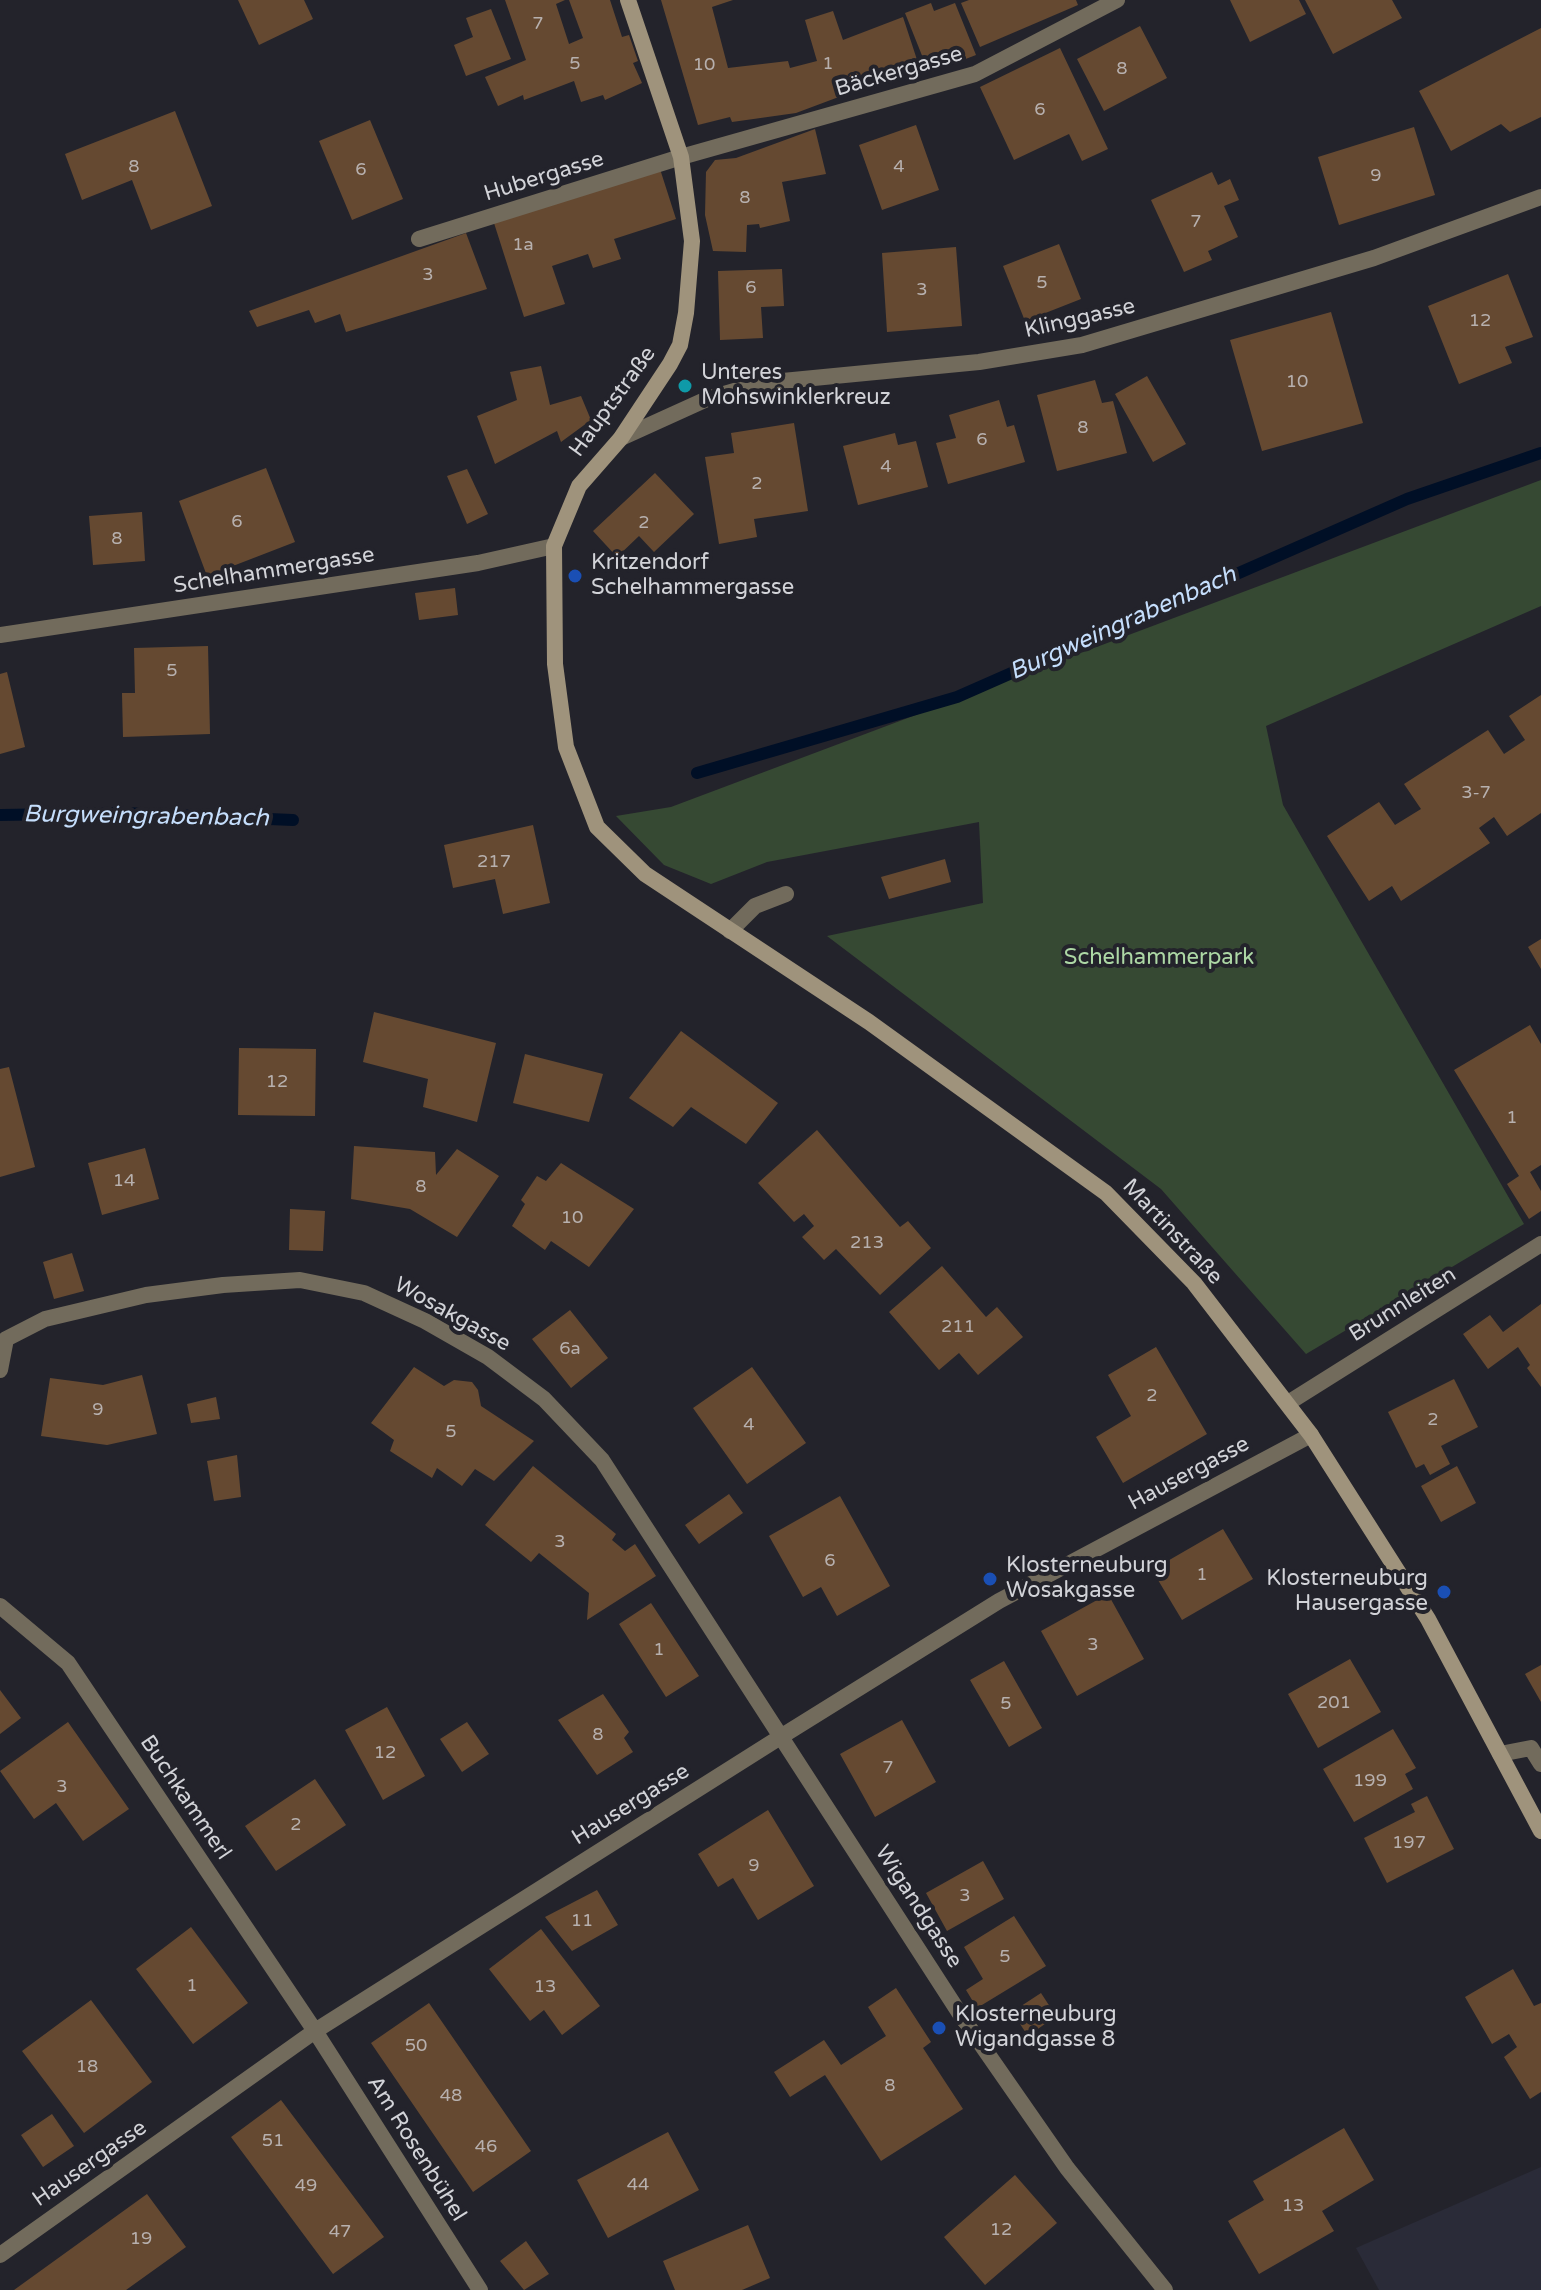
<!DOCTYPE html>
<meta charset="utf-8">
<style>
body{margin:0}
canvas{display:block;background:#23232b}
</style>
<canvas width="1541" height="2290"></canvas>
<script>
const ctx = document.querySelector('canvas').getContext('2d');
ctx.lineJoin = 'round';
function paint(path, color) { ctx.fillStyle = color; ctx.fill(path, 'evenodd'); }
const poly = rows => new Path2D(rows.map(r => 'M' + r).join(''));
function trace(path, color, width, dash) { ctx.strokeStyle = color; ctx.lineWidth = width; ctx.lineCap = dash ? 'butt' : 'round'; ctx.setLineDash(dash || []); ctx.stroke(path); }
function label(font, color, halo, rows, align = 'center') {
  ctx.font = font + ' "Varela Round",sans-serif'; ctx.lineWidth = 8; ctx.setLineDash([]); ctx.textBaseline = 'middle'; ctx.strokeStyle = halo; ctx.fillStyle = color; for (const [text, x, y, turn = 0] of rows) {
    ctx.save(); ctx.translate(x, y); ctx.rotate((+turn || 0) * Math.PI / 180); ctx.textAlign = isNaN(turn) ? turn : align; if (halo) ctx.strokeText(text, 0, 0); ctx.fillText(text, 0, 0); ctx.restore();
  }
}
const built = poly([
 [1541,2167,1541,2290,1379,2290,1356,2248]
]);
const green = poly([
 [1541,480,1541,606,1266,726,1283,805,1524,1224,1306,1354,1161,1189,827,936,983,903,979,822,767,862,711,884,664,865,616,816,671,807]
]);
const stream = poly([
 [697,773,957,697,1407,499,1541,453],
 [0,815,123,813,293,820]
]);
const building = poly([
 [238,0,304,0,313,19,259,45],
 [505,0,565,0,556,4,569,44,583,38,569,0,610,0,622,37,629,35,638,61,633,63,642,83,605,100,603,95,581,102,574,81,524,100,523,95,498,106,485,77,526,60],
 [661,0,733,0,712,7,728,68,788,61,790,68,817,61,805,20,833,11,843,40,903,17,921,72,860,89,796,113,732,122,730,117,698,125],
 [969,0,1076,0,1078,5,980,47,961,3],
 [1230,0,1299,0,1306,14,1250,42],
 [1305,0,1392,0,1402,18,1333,54],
 [931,3,934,11,955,3,976,55,929,73,905,13],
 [491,9,511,59,466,76,454,45,473,37,466,18],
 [1140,26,1167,78,1104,111,1077,59],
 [1541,28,1541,117,1510,132,1501,124,1451,151,1419,91],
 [1060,48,1108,149,1082,161,1069,134,1014,160,980,87],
 [175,111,212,206,151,230,132,180,82,200,65,154],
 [370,120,403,199,352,220,319,141],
 [916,125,939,190,882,210,859,145],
 [1414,127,1435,195,1339,225,1318,157],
 [815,129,826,174,782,182,790,221,760,228,759,224,747,225,746,252,713,251,705,215,706,172,715,160,736,158],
 [660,169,676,219,614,239,621,259,593,268,588,254,552,266,565,304,524,317,494,223],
 [1212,172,1218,185,1230,179,1239,200,1224,206,1238,237,1208,251,1212,260,1184,272,1151,200],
 [466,233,487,289,346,332,340,314,315,323,309,310,257,327,249,311],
 [1059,244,1081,299,1025,321,1003,266],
 [956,247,962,326,887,332,882,253],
 [782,269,784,306,761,307,763,338,720,340,718,271],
 [1508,274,1533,337,1505,347,1512,363,1459,384,1428,306],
 [1331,312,1363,423,1262,451,1230,340],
 [541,366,550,405,581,396,591,420,561,442,557,431,495,464,477,416,517,400,510,372],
 [1147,376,1186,444,1153,462,1115,394],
 [1095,380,1102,403,1113,401,1127,453,1057,471,1037,395],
 [999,400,1007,427,1014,425,1025,462,948,484,936,443,956,438,949,415],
 [794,423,808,511,754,519,757,537,719,544,705,457,734,453,731,433],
 [895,433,898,445,916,441,928,487,858,505,843,446],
 [266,468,295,542,207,576,179,501],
 [467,469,488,514,467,524,447,476],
 [655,473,694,514,654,552,639,536,617,557,593,531],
 [142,512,145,561,93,565,89,516],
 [455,588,458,615,419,620,415,593],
 [208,646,210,734,123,737,122,693,135,693,134,648],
 [7,672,25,747,0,754,0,674],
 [1541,695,1541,813,1507,836,1494,817,1479,828,1490,843,1401,901,1392,886,1369,901,1327,836,1379,802,1395,825,1421,809,1404,784,1488,730,1504,754,1525,740,1509,716],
 [533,825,550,903,503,914,495,879,453,888,444,845],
 [945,859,951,882,889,899,881,877],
 [1541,939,1541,969,1528,947],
 [374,1012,496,1043,477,1122,423,1107,428,1079,363,1062],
 [1530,1025,1541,1044,1541,1165,1530,1172,1541,1191,1541,1211,1529,1219,1507,1184,1519,1176,1454,1070],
 [681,1031,778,1103,746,1144,691,1107,673,1127,629,1098],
 [239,1048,316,1049,315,1116,238,1115],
 [525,1054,603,1074,589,1122,513,1103],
 [9,1067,35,1167,0,1177,0,1069],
 [817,1130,900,1227,908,1221,931,1248,880,1295,836,1249,824,1260,802,1237,814,1226,804,1214,794,1222,758,1183],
 [354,1146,435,1152,436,1175,457,1149,499,1176,457,1237,410,1209,351,1199],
 [145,1148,159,1199,102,1215,88,1163],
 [561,1163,634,1209,589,1267,551,1241,545,1250,512,1226,525,1204,521,1200,537,1176,546,1181],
 [290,1209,325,1211,323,1251,289,1250],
 [72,1253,84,1291,54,1299,43,1262],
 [942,1266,986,1317,997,1307,1023,1337,978,1375,959,1353,939,1370,889,1312],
 [1541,1304,1541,1387,1527,1368,1530,1365,1518,1347,1488,1369,1463,1334,1490,1315,1503,1332],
 [570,1310,608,1358,571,1388,532,1339],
 [1156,1347,1207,1434,1123,1483,1096,1437,1131,1416,1108,1375],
 [414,1367,444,1386,454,1380,472,1382,478,1390,481,1406,534,1441,494,1481,475,1469,462,1486,437,1468,432,1478,390,1451,394,1440,371,1423],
 [752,1367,806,1443,747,1484,693,1408],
 [142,1375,157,1434,107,1445,41,1436,50,1378,103,1385],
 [1454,1379,1478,1427,1441,1446,1450,1464,1430,1475,1424,1464,1416,1468,1388,1412],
 [216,1397,220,1419,191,1423,187,1404],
 [237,1455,241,1497,214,1501,207,1461],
 [533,1466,616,1534,612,1540,625,1551,635,1544,656,1576,587,1620,589,1593,539,1553,531,1562,485,1525],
 [1457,1466,1476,1503,1441,1522,1421,1486],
 [729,1494,743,1513,699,1544,685,1525],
 [840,1496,890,1586,837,1616,821,1587,803,1597,769,1536],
 [1223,1529,1253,1579,1182,1620,1152,1570],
 [1108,1594,1144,1659,1077,1696,1041,1631],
 [651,1603,699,1676,666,1697,619,1624],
 [1350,1659,1381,1712,1318,1748,1288,1694],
 [1004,1661,1042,1728,1009,1747,970,1680],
 [1541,1665,1541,1702,1525,1674],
 [0,1690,21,1718,0,1734],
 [603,1694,629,1732,624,1738,633,1752,597,1775,558,1720],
 [387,1707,425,1776,383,1800,345,1730],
 [902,1720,936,1782,875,1817,840,1754],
 [68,1722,129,1809,83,1841,56,1803,34,1819,0,1771],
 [467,1722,489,1754,462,1772,440,1739],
 [1393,1729,1416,1768,1405,1774,1413,1789,1354,1822,1323,1769],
 [315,1779,346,1825,276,1871,245,1826],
 [1427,1796,1454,1849,1387,1883,1364,1838,1415,1812,1411,1804],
 [768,1810,814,1886,758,1920,733,1878,718,1887,698,1854],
 [983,1861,1004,1899,947,1931,926,1893],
 [597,1890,618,1925,572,1951,545,1917],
 [1014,1916,1046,1966,977,2008,966,1990,983,1979,964,1947],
 [191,1927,248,2003,193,2044,136,1969],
 [541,1929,600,2006,562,2035,544,2010,530,2021,489,1969],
 [1513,1969,1534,2006,1541,2003,1541,2092,1530,2099,1504,2057,1517,2047,1509,2034,1492,2044,1465,1997],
 [896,1988,931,2042,923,2048,963,2109,881,2161,825,2075,790,2097,774,2072,824,2040,841,2065,886,2036,868,2007],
 [1041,1993,1056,2016,1028,2036,1012,2012],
 [91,2000,152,2082,84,2133,22,2051],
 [429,2003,531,2151,473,2192,371,2043],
 [281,2100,384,2237,333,2274,231,2137],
 [52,2114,74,2146,43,2167,21,2135],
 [1344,2128,1374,2180,1322,2211,1334,2231,1259,2274,1228,2221,1264,2200,1253,2181],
 [668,2132,699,2190,608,2238,577,2180],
 [1015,2175,1057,2223,985,2285,944,2237],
 [147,2194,186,2247,126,2290,14,2290],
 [748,2225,770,2278,742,2290,675,2290,663,2261],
 [526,2241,549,2274,524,2290,500,2261]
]);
const service = poly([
 [730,931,755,906,786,894],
 [1500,1754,1531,1748,1541,1764]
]);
const minor = poly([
 [419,239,681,157,975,74,1117,0],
 [621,438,707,399,762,383,979,362,1082,345,1374,258,1541,197],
 [0,635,478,563,554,546],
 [0,1370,6,1339,45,1319,146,1295,223,1285,300,1280,364,1293,425,1321,488,1357,544,1399,602,1460,960,2014,1067,2168,1165,2290],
 [1288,1403,1541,1244],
 [0,1606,68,1663,315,2031,480,2290],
 [0,2255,315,2031,782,1736,999,1601,1311,1435]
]);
const secondary = poly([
 [628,0,681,157,692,241,686,313,680,345,670,364,621,438,579,486,554,546,555,664,566,747,597,827,645,874,869,1022,1106,1193,1194,1283,1311,1435,1428,1619,1541,1831]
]);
const markers = [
 [685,386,8,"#0f9aa8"],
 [575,576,8,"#1a4fb4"],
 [990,1579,8,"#1a4fb4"],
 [1444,1592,8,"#1a4fb4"],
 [939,2028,8,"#1a4fb4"]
];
const numberNames = [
 ["7",538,24],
 ["5",575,64],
 ["1",828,64],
 ["10",704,65],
 ["8",1122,69],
 ["6",1040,110],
 ["8",134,167],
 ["4",899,167],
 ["6",361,170],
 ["9",1376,176],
 ["8",745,198],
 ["7",1196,222],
 ["1a",523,245],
 ["3",428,275],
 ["5",1042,283],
 ["6",751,288],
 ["3",922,290],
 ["12",1480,321],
 ["10",1297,382],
 ["8",1083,428],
 ["6",982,440],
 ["4",886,467],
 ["2",757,484],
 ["6",237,522],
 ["2",644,523],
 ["8",117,539],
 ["5",172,671],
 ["3-7",1476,793],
 ["217",494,862],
 ["12",277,1082],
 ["1",1512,1118],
 ["14",124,1181],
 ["8",421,1187],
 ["10",572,1218],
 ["213",867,1243],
 ["211",958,1327],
 ["6a",570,1349],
 ["2",1152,1396],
 ["9",98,1410],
 ["2",1433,1420],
 ["4",749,1425],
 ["5",451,1432],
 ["3",560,1542],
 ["6",830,1561],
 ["1",1202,1575],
 ["3",1093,1645],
 ["1",659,1650],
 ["201",1334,1703],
 ["5",1006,1704],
 ["8",598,1735],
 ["12",385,1753],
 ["7",888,1768],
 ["199",1370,1781],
 ["3",62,1787],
 ["2",296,1825],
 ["197",1409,1843],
 ["9",754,1866],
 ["3",965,1896],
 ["11",582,1921],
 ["5",1005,1957],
 ["1",192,1986],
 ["13",545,1987],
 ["50",416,2046],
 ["18",87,2067],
 ["8",890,2086],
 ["48",451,2096],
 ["51",273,2141],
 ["46",486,2147],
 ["44",638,2185],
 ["49",306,2186],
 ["13",1293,2206],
 ["12",1001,2230],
 ["47",340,2232],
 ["19",141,2239]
];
const streetNames = [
 ["Bäckergasse",899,72,-16],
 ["Hubergasse",544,177,-17],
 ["Klinggasse",1080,319,-13],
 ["Hauptstraße",613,402,-54],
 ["Schelhammergasse",274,571,-9],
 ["Martinstraße",1172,1232,47],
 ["Brunnleiten",1403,1305,-32],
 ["Wosakgasse",452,1315,29],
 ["Hausergasse",1189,1474,-28],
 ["Buchkammerl",185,1798,56],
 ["Hausergasse",631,1805,-32],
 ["Wigandgasse",918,1907,57],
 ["Am Rosenbühel",416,2149,58],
 ["Hausergasse",90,2164,-35]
];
const poiNames = [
 ["Unteres",701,373],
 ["Mohswinklerkreuz",701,398],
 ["Kritzendorf",591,563],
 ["Schelhammergasse",591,588],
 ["Klosterneuburg",1006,1566],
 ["Wosakgasse",1006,1591],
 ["Klosterneuburg",1428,1579,"right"],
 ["Hausergasse",1428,1604,"right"],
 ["Klosterneuburg",955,2015],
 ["Wigandgasse 8",955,2040]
];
const parkNames = [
 ["Schelhammerpark",1159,958]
];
const waterNames = [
 ["Burgweingrabenbach",1123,624,-24],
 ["Burgweingrabenbach",146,817,1]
];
paint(built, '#2a2b38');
paint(green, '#364933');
trace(stream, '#000f26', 12);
paint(building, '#654931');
trace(service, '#726b5c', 16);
trace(minor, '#726b5c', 16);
trace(secondary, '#9f937c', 16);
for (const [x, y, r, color] of markers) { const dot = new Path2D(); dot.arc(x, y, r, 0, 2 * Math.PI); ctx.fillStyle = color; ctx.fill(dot); trace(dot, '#23232b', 3); }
label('18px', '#b7b0ae', null, numberNames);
label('22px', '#d2d3d8', '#23232b', streetNames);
label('22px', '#d2d3d8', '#23232b', poiNames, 'left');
label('22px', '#add8a5', '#23232b', parkNames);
label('italic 24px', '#c5defc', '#23232b', waterNames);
</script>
